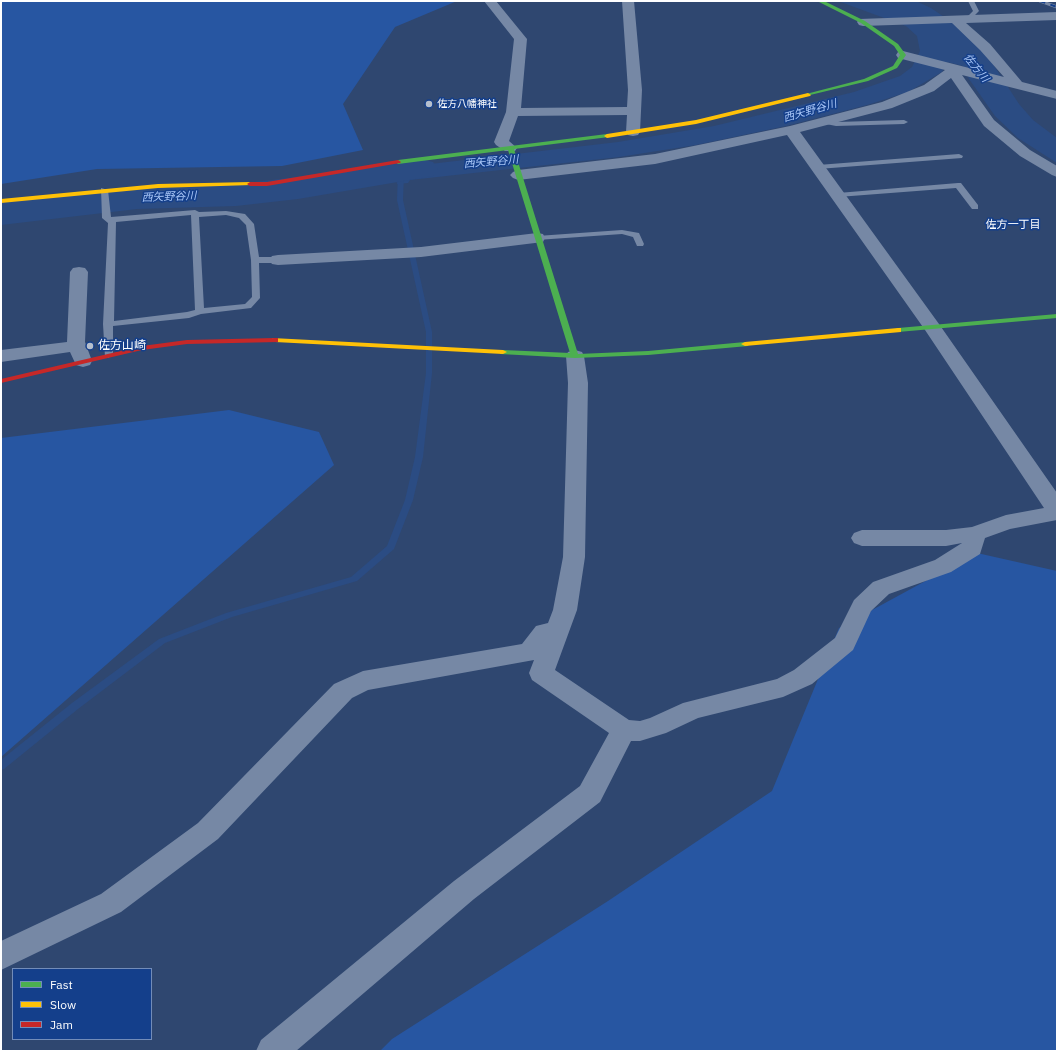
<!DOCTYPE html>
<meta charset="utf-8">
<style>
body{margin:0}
#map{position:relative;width:1058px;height:1052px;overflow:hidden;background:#2f4770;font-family:"IBM Plex Sans",sans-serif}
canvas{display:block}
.frame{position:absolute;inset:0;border:2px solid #fff;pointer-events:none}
.legend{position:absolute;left:12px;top:968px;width:140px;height:72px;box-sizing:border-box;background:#143f8b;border:1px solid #728cb9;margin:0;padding:5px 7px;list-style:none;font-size:12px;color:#fff}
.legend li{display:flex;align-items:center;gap:8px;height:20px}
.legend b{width:20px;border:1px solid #728cb9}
</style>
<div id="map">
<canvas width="1058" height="1052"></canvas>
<div class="frame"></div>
<ul class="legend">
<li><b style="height:5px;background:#4caf50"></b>Fast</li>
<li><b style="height:5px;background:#ffc107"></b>Slow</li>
<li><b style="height:5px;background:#c62828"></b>Jam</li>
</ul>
</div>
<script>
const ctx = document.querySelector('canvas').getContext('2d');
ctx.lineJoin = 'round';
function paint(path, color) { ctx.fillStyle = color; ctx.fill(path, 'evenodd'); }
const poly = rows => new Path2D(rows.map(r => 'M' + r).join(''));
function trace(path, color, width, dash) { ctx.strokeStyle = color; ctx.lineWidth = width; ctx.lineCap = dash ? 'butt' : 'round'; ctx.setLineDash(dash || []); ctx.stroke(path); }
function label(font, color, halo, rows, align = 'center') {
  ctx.font = font + ' "IBM Plex Sans","Noto Sans JP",sans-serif'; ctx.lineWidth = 3; ctx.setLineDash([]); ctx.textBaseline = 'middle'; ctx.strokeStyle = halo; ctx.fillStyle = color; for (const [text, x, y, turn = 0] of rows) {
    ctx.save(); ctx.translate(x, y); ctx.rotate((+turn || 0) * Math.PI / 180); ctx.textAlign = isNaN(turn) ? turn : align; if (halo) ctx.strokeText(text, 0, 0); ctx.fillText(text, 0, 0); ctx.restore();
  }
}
const green = poly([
 [1,1,457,1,395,27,343,104,363,150,282,166,97,169,1,184],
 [229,410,319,432,334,465,1,757,1,438],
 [977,553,1057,571,1057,1051,380,1051,392,1039,608,901,772,791,839,628]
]);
const water = poly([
 [838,1,916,1,931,8,953,23,989,58,1019,104,1033,120,1057,138,1057,163,1018,138,995,116,969,79,963,66,947,62,942,72,908,92,867,105,786,126,696,145,619,157,410,180,408,183,397,184,396,178,389,175,356,181,351,177,396,168,618,142,714,126,854,92,900,76,912,67,920,51,917,36,906,26]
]);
const stream = poly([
 [401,171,404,173,403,200,432,332,432,373,423,457,413,500,394,549,357,581,232,617,165,643,78,709,4,769,1,770,1,760,72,703,159,639,226,613,351,577,387,546,405,500,415,457,426,373,426,332,397,200,398,173,401,171]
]);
const river = poly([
 [421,159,433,162,438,169,433,176,298,199,236,206,137,209,1,225,1,203,137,187,236,184,298,177,401,160,421,159]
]);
const lane = poly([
 [968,1,974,1,979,11,973,17,968,16,973,11,968,1],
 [821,119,836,122,904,120,908,122,904,124,836,126,821,123,821,119],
 [959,154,963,156,962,158,818,169,814,167,818,165,959,154],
 [958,183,961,183,978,205,978,209,972,209,956,188,838,197,834,195,838,193,958,183],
 [101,188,108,190,111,217,195,210,199,212,226,211,245,214,254,224,259,257,278,257,282,260,278,263,259,263,260,298,251,308,201,314,189,318,113,326,113,355,108,358,105,357,103,324,108,223,102,218,101,188],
 [191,215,195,310,187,312,114,321,116,222,191,215],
 [226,215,239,218,246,225,251,260,252,297,245,304,204,308,199,217,226,215],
 [622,230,639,233,644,244,643,246,637,246,633,237,622,234,537,240,533,238,537,236,622,230]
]);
const street = poly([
 [484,1,496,1,527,39,521,108,627,107,628,90,622,1,634,1,642,90,640,132,638,135,633,136,628,135,626,132,627,115,518,116,509,141,517,148,515,151,505,151,496,145,494,142,506,112,514,39,484,1],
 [1057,12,1057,20,966,23,990,44,1022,82,1057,91,1057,99,962,75,994,120,1030,150,1057,166,1057,177,1052,175,1020,156,984,126,951,78,934,91,892,108,800,132,939,324,1057,493,1057,520,1010,529,985,538,980,554,951,572,889,594,871,611,853,650,812,684,783,697,698,718,666,733,640,741,631,741,600,802,474,899,296,1051,256,1051,261,1040,454,881,580,786,609,733,532,680,529,673,534,660,368,690,352,698,218,839,121,912,1,970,1,941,101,894,198,823,334,684,363,671,522,644,536,626,548,623,553,610,563,557,568,383,566,356,568,352,575,350,582,352,584,356,588,383,585,557,577,610,555,670,629,720,640,721,650,718,683,703,777,679,794,670,835,638,854,600,873,582,935,560,962,543,946,546,862,546,854,543,851,538,854,533,862,530,946,530,972,527,1006,515,1044,508,925,330,787,135,655,164,518,180,513,178,510,175,513,172,518,170,655,154,790,126,882,102,924,85,945,70,898,58,896,55,898,52,903,51,1004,77,980,50,952,23,863,26,859,25,857,22,859,19,1057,12],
 [537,233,543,234,545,238,543,242,421,257,278,265,272,264,269,260,272,256,278,255,421,247,537,233],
 [79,267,85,268,88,272,85,342,92,361,90,365,83,367,76,365,70,352,1,362,1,350,67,342,70,272,73,268,79,267]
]);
const fast = poly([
 [817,1,824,1,865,21,898,44,906,55,897,68,868,81,806,96,806,94,864,79,893,66,900,55,894,46,861,23,817,1],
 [607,134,610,136,609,137,514,149,578,354,648,351,745,342,749,344,748,346,648,355,575,358,500,354,500,350,503,350,570,353,508,150,398,164,395,162,398,160,607,134],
 [1057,314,1057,318,898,332,894,330,898,328,1057,314]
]);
const slow = poly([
 [808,93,811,95,810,96,696,124,607,138,604,136,607,134,696,120,808,93],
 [250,182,252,183,252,185,158,188,1,203,1,199,158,184,250,182],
 [898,328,901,328,901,332,745,346,741,344,745,342,898,328],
 [272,338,503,350,507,352,503,354,275,342,272,342,272,338]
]);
const jam = poly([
 [398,160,401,162,400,163,267,186,250,186,247,184,250,182,267,182,398,160],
 [275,338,278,338,278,342,187,344,142,350,1,383,1,379,142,346,187,340,275,338]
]);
const rail = poly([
 [1040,1,1057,7]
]);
const markers = [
 [429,104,4,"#b6bfcd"],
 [90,346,4,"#b6bfcd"]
];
const farPoinames = [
 ["佐方八幡神社",437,104]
];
const farWaternames = [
 ["佐方川",976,68,51],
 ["西矢野谷川",810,111,-16],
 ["西矢野谷川",491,162,-5],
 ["西矢野谷川",169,197,-2]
];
const farNeighbourhoodnames = [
 ["佐方一丁目",1013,225]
];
const poiNames = [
 ["佐方山崎",98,346]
];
paint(green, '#2756a2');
paint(water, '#2b4c83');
paint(stream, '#2b4c83');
paint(river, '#2b4c83');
paint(lane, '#7688a5');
paint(street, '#7688a5');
paint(fast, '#4caf50');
paint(slow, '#ffc107');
paint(jam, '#c62828');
trace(rail, '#7888a4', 3);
trace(rail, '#143f8b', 2, [5.5]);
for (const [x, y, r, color] of markers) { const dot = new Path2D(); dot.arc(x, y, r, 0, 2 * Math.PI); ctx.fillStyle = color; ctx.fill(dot); trace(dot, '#143f8b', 1.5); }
label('10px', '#fff', '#143f8b', farPoinames, 'left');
label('italic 11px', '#a8c6f7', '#143f8b', farWaternames);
label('11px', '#fff', '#143f8b', farNeighbourhoodnames);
label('12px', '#fff', '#143f8b', poiNames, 'left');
</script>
